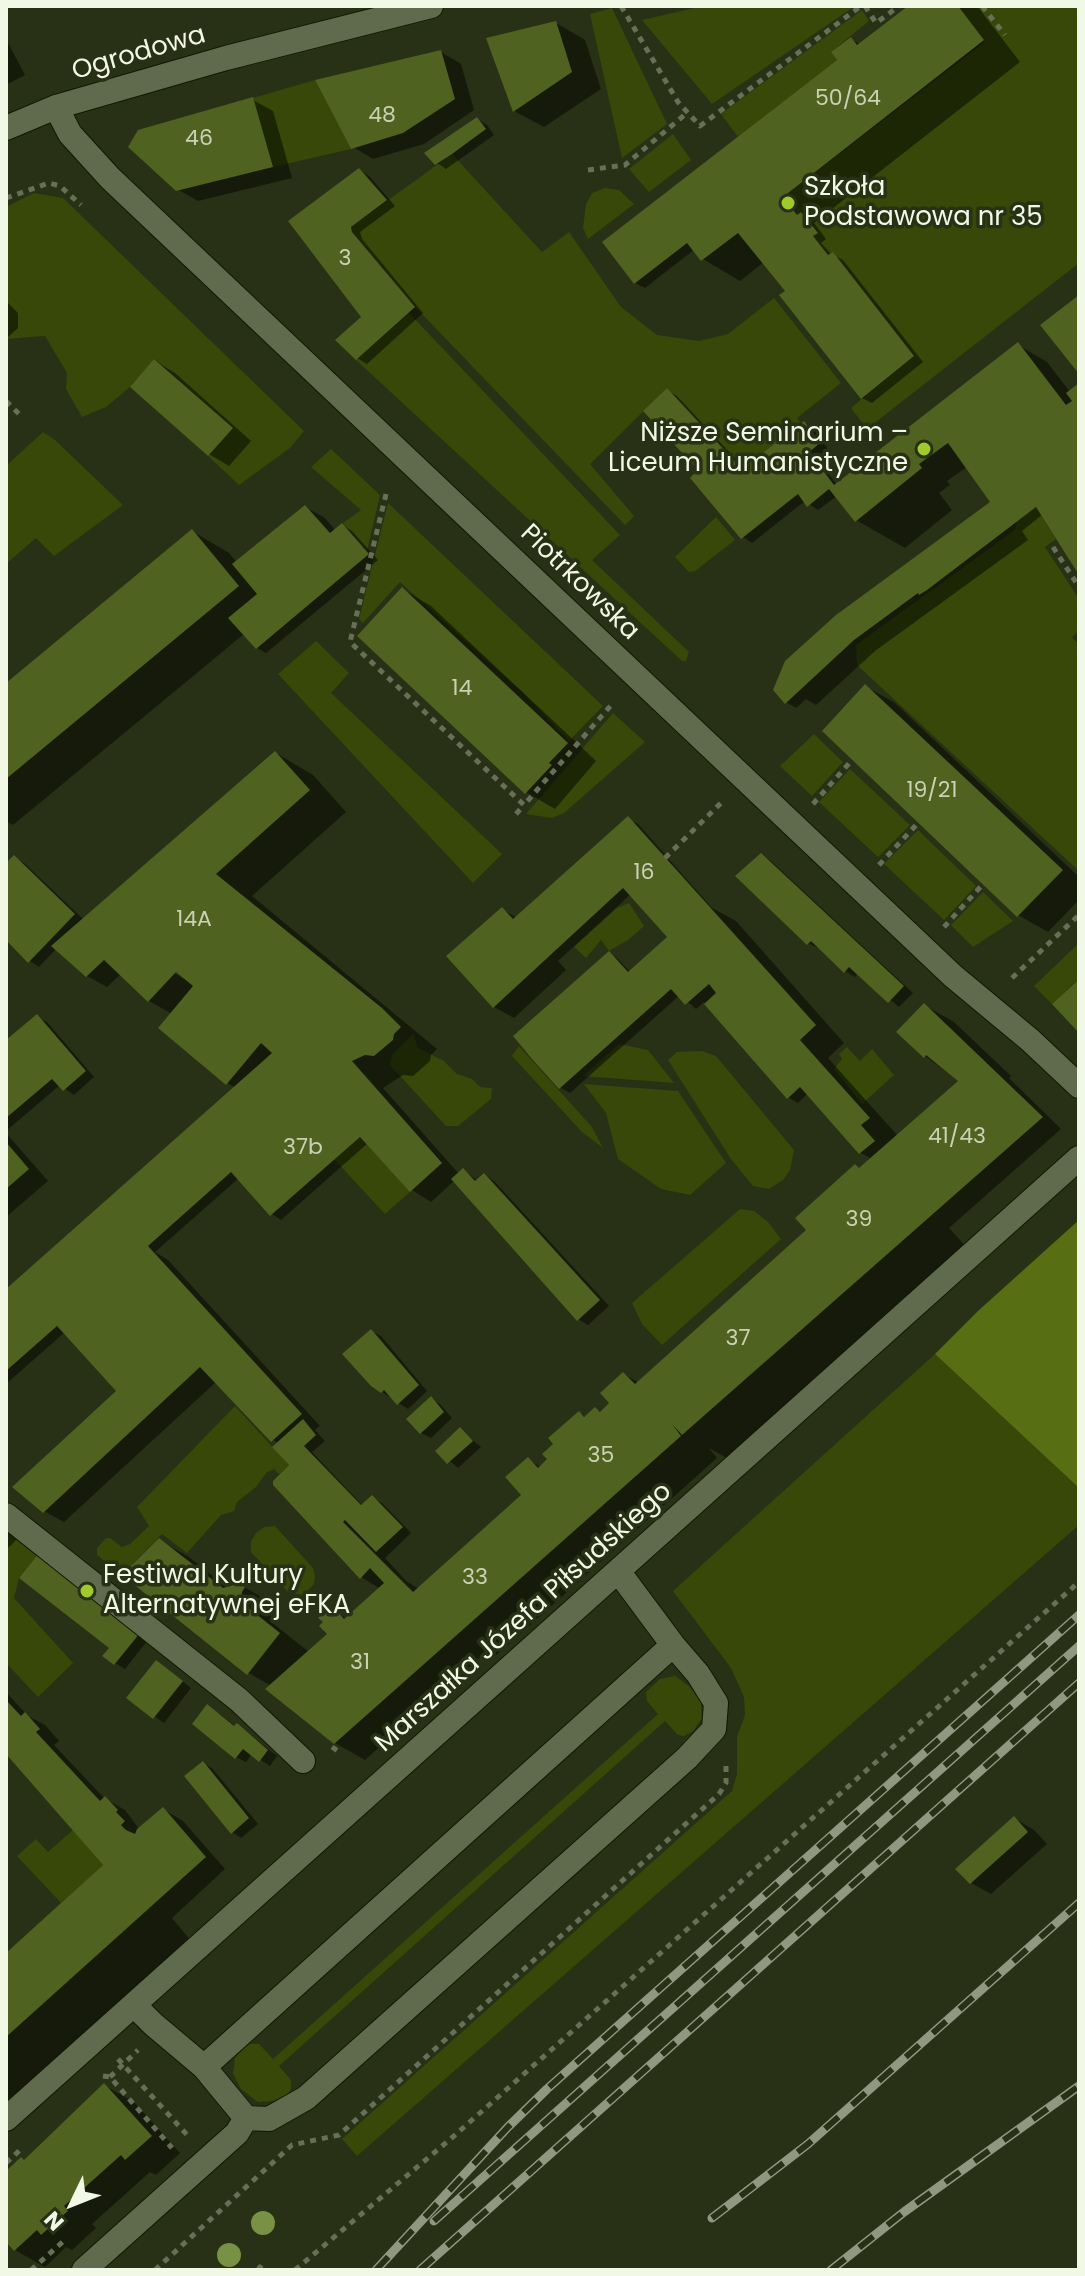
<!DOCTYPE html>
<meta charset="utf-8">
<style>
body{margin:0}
#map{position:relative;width:1085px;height:2276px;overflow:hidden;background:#283115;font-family:Poppins,sans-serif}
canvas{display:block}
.frame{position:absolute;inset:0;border:8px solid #f1f8e6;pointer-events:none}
.north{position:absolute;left:32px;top:2164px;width:80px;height:80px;-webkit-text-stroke:6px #283115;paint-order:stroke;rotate:227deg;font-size:22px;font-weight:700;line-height:32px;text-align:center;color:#f1f8e6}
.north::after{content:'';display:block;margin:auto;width:28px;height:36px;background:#f1f8e6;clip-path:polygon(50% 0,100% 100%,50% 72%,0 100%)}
</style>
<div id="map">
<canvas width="1085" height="2276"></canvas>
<div class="frame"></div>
<div class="north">N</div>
</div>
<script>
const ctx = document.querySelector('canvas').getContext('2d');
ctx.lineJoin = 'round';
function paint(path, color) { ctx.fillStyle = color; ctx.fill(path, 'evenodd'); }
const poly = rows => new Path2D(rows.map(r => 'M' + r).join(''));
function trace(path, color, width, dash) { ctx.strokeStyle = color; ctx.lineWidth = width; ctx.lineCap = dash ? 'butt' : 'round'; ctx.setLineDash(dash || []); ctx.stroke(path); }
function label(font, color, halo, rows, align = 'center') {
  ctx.font = font + ' Poppins,sans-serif'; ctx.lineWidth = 7; ctx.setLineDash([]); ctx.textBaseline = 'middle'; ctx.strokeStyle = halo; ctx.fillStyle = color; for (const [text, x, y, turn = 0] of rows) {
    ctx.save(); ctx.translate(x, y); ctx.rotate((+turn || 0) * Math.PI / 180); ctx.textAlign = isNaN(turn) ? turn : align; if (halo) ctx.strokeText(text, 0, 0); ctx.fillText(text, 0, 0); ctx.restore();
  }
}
const green = poly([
 [703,6,855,6,712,104,642,20],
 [956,6,1079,6,1079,263,867,429,851,408,914,356,833,252,828,255,813,236,817,232,802,212,797,215,783,197,985,42],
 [612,8,667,124,622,158,590,14],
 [862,10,869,21,831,52,837,60,738,137,721,114],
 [315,80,351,149,273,167,253,98],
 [673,134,691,160,649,192,629,169],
 [452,154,542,252,569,232,621,307,657,335,699,341,728,334,774,298,841,383,797,418,801,424,742,469,667,388,590,464,634,516,625,525,395,286,352,232,351,227],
 [605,188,619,190,634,204,588,239,583,228,586,204,592,193],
 [34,193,63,198,304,431,290,448,239,485,208,456,232,428,155,359,130,387,106,407,82,417,66,389,67,373,45,336,6,339,6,207],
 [409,313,620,535,592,560,689,652,686,661,682,661,356,360],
 [43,432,55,440,123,505,54,556,36,538,6,564,6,466],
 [331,449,380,495,367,551,343,523,361,510,311,467],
 [388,503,603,706,569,741,523,693,400,582,363,623,359,619],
 [1036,507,1056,539,1045,547,1079,599,1079,631,1072,637,1076,642,1079,640,1079,871,857,665,856,645,1015,530,1016,522],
 [716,517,735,540,695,571,689,572,675,557],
 [316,641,349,673,331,693,502,854,473,883,278,674],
 [613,713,645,742,564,813,552,818,526,814],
 [814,734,843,762,812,796,780,766],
 [850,769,910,825,878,857,819,802],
 [918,830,976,886,944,920,884,864],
 [983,892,1013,921,973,947,951,925],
 [629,903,644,926,628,940,609,951,601,940,586,958,574,947,617,908],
 [1079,943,1079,983,1076,981,1052,1004,1034,986],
 [413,1034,418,1048,444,1061,457,1074,472,1079,480,1087,492,1088,491,1099,458,1126,446,1126,390,1065,392,1055],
 [619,1044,648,1050,674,1083,583,1076],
 [519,1046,592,1127,603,1148,582,1132,512,1056],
 [847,1047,860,1061,872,1049,894,1075,862,1104,834,1069,842,1059,839,1054],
 [702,1051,716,1056,794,1150,790,1170,783,1180,769,1189,753,1186,731,1159,668,1060,677,1052],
 [584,1084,678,1091,726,1163,690,1195,661,1189,618,1159,606,1113],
 [360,1137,411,1191,385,1214,334,1159],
 [740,1209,754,1211,768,1222,781,1239,662,1345,642,1324,632,1303],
 [935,1354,1079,1488,1079,1525,357,2156,342,2139,732,1791,737,1774,737,1737,745,1715,744,1697,731,1668,673,1591],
 [235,1406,289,1465,279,1474,274,1469,267,1472,256,1487,237,1502,234,1511,221,1515,187,1553,162,1534,122,1575,97,1555,97,1548,106,1538,110,1538,122,1547,130,1544,149,1526,137,1507],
 [275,1526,313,1568,315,1576,314,1584,303,1595,288,1592,251,1552,251,1541,256,1533,264,1527],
 [6,1527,39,1553,19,1578,14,1598,73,1663,38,1697,6,1663],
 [675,1676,689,1686,701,1702,702,1718,693,1731,684,1736,678,1735,665,1721,279,2066,291,2080,291,2089,286,2096,272,2101,258,2102,241,2089,233,2073,235,2058,243,2048,250,2044,259,2044,273,2059,658,1714,647,1701,646,1692,660,1679],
 [73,1830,103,1865,61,1903,17,1856,36,1839,48,1852]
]);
const forest = poly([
 [1079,1220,1079,1488,935,1354,978,1311]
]);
const shadow = poly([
 [912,6,977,6,1020,62,814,223,826,239,821,243,832,255,843,260,923,362,872,403,862,398,782,295,787,291,764,262,740,281,703,259,695,249,645,288,635,283,840,61,851,39,861,45],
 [556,23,585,40,601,89,544,127,514,111],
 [6,39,25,75,6,85],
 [441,52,461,64,474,110,424,144,373,159,353,147],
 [253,100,273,111,292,178,198,201,177,189],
 [477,119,487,125,494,135,446,169,437,163],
 [359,170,369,176,395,206,360,232,362,239,423,313,367,364,357,358,364,317,291,222],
 [6,301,18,313,18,328,6,339],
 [1018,345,1047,362,1070,392,1079,385,1079,571,1043,514,1022,531,1028,540,875,651,816,705,806,699,796,708,786,702,775,690,998,509,967,467,947,481,950,485,939,493,952,510,905,548,856,520,837,496,818,510,805,501,752,543,743,537,701,470,668,391,677,396,745,469,804,424,814,429,828,449,817,458,837,485],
 [155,361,175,373,251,441,229,466,209,454],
 [305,507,325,518,336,531,343,526,352,531,378,560,266,653,257,648,244,634,13,825,6,821,6,685,192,531,229,553,237,563],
 [402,589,431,606,596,761,555,809,526,792],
 [865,686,895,703,1079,877,1079,900,1048,932,1018,915],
 [276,753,313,775,346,812,252,896,437,1049,431,1055,430,1061,413,1076,403,1075,383,1088,459,1174,463,1170,478,1181,485,1175,494,1181,609,1306,588,1325,578,1319,455,1180,431,1202,412,1190,368,1143,281,1220,272,1214,239,1178,155,1252,168,1260,320,1426,315,1430,325,1441,312,1452,363,1506,372,1498,382,1503,411,1533,385,1558,406,1581,419,1589,524,1495,528,1460,541,1467,550,1459,579,1413,586,1417,595,1409,601,1412,612,1404,624,1374,639,1383,809,1231,872,1159,861,1153,808,1093,798,1103,788,1097,704,1002,696,1009,680,995,570,1093,561,1088,516,1036,609,953,618,959,631,973,674,944,631,894,558,961,566,970,514,1018,494,1007,502,909,517,918,628,819,638,824,712,908,736,921,844,1043,828,1058,898,1136,960,1081,925,1056,924,1005,954,1022,1011,1076,1009,1078,1061,1129,949,1228,971,1252,732,1461,709,1448,717,1458,493,1658,485,1653,365,1760,335,1743,271,1686,249,1673,159,1540,189,1557,229,1589,237,1583,267,1600,273,1605,270,1621,309,1652,329,1634,336,1612,347,1619,381,1589,361,1577,278,1444,216,1382,64,1522,44,1511,119,1391,65,1332,6,1384,6,1292,236,1088,227,1083,172,1014,149,1001,121,974,107,987,87,976,57,948,39,967,30,961,6,938,6,866,14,857,24,863,84,920],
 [166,968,178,971,185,978,184,979],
 [762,855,771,861,913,993,899,1007,858,973,855,977,845,971,820,947,818,948,808,943],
 [37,1017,47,1022,94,1077,74,1095,60,1085,6,1131,6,1043],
 [6,1133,48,1181,6,1217],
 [371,1331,381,1336,427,1391,408,1409,382,1392],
 [431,1399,440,1404,452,1418,431,1438,421,1433],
 [460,1430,481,1447,458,1468,438,1451],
 [6,1525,20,1536,6,1550],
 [39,1555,148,1640,125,1669,115,1663,112,1648],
 [166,1668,191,1688,164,1723,129,1698],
 [6,1692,28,1716,45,1725,59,1741,54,1745,104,1798,125,1810,140,1830,163,1809,183,1821,225,1869,172,1918,192,1942,6,2108,6,1956,106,1865,6,1752],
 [217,1712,236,1727,237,1725,246,1731,277,1756,270,1766,252,1754,246,1762,236,1757],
 [203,1763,212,1768,258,1824,241,1838,232,1832],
 [1014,1818,1034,1830,1047,1844,991,1894,971,1883],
 [105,2086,134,2102,180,2153,156,2175,150,2172,92,2224,96,2228,72,2250,66,2247,45,2267,15,2250,6,2239,6,2173,25,2162]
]);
const building = poly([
 [908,6,958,6,984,40,783,197,797,215,801,212,818,233,813,236,828,255,833,252,914,356,861,399,779,295,785,291,738,233,701,261,687,243,634,284,602,242,837,60,831,52,851,37,857,45],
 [556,21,572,72,513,112,486,38],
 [441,50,455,99,403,133,351,149,315,80],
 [253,97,273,167,176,191,128,147,138,130],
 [477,117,486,129,452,154,435,165,424,153],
 [359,168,387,200,351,227,352,232,415,307,356,360,335,340,361,317,288,221],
 [1079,295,1079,374,1040,325],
 [1018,342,1066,405,1072,401,1066,393,1079,383,1079,575,1036,507,927,590,919,595,918,593,854,640,785,704,773,690,785,661,836,615,990,502,948,443,919,464,922,468,855,522,829,489,807,507,798,494,741,539,690,478,698,470,643,411,667,388,742,469,804,421,820,443,809,452,834,485],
 [154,359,233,428,208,456,130,387],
 [305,505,330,533,342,523,369,554,256,649,228,618,257,594,232,564],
 [192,529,239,586,6,779,6,683],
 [402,587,568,743,549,763,552,765,525,794,357,636],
 [865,684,1063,870,1017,917,822,731],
 [275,751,310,790,216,874,382,1008,401,1027,394,1034,393,1040,374,1056,365,1055,352,1061,442,1163,410,1192,360,1137,270,1216,231,1172,148,1246,302,1414,271,1442,200,1367,43,1513,12,1487,116,1391,57,1326,6,1371,6,1289,272,1053,261,1043,226,1085,158,1028,193,986,176,972,148,1002,104,960,86,977,51,946],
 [628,816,816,1025,800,1040,870,1118,861,1125,875,1141,859,1154,800,1087,787,1099,704,1004,716,993,709,984,685,1005,671,989,559,1089,532,1059,513,1036,609,951,628,972,667,937,623,888,493,1008,446,956,502,907,513,919],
 [761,853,904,986,888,1003,849,967,844,973,811,941,807,945,735,876],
 [14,855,75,914,28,963,6,940,6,863],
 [1077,981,1079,983,1079,1033,1052,1004],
 [924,1003,1043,1117,682,1435,672,1424,681,1436,334,1744,265,1689,327,1634,319,1626,323,1622,318,1618,328,1609,332,1613,336,1610,344,1619,384,1583,370,1568,360,1579,273,1485,273,1481,289,1465,272,1447,303,1419,316,1435,304,1446,361,1505,372,1495,403,1527,376,1552,345,1520,343,1522,413,1592,521,1495,505,1477,528,1457,538,1468,547,1459,542,1454,553,1444,548,1438,579,1411,584,1417,595,1407,600,1412,609,1403,600,1393,623,1372,635,1384,806,1230,795,1218,855,1164,859,1168,958,1081,926,1055,924,1058,896,1032],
 [37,1014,86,1071,63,1091,52,1079,6,1118,6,1040],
 [6,1142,29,1169,6,1189],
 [463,1168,475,1181,484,1173,600,1300,577,1321,451,1179],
 [371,1329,419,1385,397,1405,384,1390,381,1393,371,1386,342,1354],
 [431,1396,444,1412,420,1434,406,1419],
 [460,1427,473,1441,447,1464,435,1451],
 [159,1538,223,1588,233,1585,237,1581,245,1587,242,1592,241,1602,280,1633,247,1675,122,1575],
 [39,1553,140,1633,114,1665,102,1656,109,1648,19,1578],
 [156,1660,183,1681,153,1719,126,1698],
 [6,1700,21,1716,25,1712,40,1729,36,1732,100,1801,105,1796,118,1810,116,1812,125,1821,121,1825,126,1830,135,1834,137,1829,163,1807,206,1857,6,2037,6,1953,103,1865,6,1754],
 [207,1704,234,1726,237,1723,268,1750,259,1762,243,1749,235,1759,192,1724],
 [203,1761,249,1818,231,1834,184,1776],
 [1014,1816,1028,1832,970,1884,955,1869],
 [104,2083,152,2136,125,2160,121,2155,64,2206,68,2211,41,2235,37,2230,14,2251,6,2242,6,2171,21,2157,24,2160]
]);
const path = poly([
 [621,6,678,102,700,126,861,6],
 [865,6,876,23,899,6],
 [982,6,1005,35],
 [588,170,625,165,688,112],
 [6,198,49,183,60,186,81,205],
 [6,401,21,416],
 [386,494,350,642,524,805,613,703],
 [1053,547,1079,587],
 [813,804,852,760],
 [516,814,524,805],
 [665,858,721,803],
 [879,865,918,823],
 [944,927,983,884],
 [1012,978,1079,915],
 [332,1747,341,1753],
 [118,2059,189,2137],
 [103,2076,110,2077,172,2148],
 [110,2077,138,2050],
 [6,2163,21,2149],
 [31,2270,66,2239],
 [155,2270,292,2145,339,2135,719,1794,726,1783,726,1761],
 [258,2270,260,2267,263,2270],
 [295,2270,454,2136,1079,1582]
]);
const minor = poly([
 [56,107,70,134,110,178,953,976,1030,1040,1079,1086],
 [6,128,56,107,226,58,431,6],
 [6,1515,239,1700,303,1761],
 [134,2005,153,2024,204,2067,246,2118,269,2119,306,2098,687,1758,714,1729,716,1703,698,1674,673,1645,618,1571],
 [204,2067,673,1645],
 [6,2119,1079,1158],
 [84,2270,237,2133,246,2118]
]);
const rail = poly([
 [712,2218,808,2144,1079,1903],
 [434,2221,1079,1646],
 [376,2270,508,2127,547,2089,1079,1615],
 [420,2270,1079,1683],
 [831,2270,904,2212,1079,2086]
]);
const trees = [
 [263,2223],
 [229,2255]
];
const markers = [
 [788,203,8,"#a0c92c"],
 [924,449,8,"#a0c92c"],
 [87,1591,8,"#a0c92c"]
];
const numberNames = [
 ["50/64",848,99],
 ["48",382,116],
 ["46",199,139],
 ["3",345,259],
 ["14",462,689],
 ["19/21",932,791],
 ["16",644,873],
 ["14A",194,920],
 ["41/43",957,1137],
 ["37b",303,1148],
 ["39",859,1220],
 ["37",738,1339],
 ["35",601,1456],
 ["33",475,1578],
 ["31",360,1663]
];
const streetNames = [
 ["Ogrodowa",139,54,-16],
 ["Piotrkowska",579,583,44],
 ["Marszałka Józefa Piłsudskiego",524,1618,-42]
];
const poiNames = [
 ["Szkoła",804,188],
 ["Podstawowa nr 35",804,218],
 ["Niższe Seminarium –",908,434,"right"],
 ["Liceum Humanistyczne",908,464,"right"],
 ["Festiwal Kultury",103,1576],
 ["Alternatywnej eFKA",103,1606]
];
paint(green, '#374808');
paint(forest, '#576f12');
paint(shadow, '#0007');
paint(building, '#4f6220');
trace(minor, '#111801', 26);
trace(path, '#677057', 5, [6, 6]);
trace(minor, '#606b4d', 24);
trace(rail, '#909881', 9);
trace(rail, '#283115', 6, [18]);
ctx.fillStyle = '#789145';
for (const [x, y] of trees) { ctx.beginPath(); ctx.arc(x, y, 12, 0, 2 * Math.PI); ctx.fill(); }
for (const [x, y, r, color] of markers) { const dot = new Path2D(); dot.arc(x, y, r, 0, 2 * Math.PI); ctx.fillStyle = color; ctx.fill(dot); trace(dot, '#283115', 3); }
label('22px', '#c8d2b4', null, numberNames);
label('26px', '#f1f8e6', '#283115', streetNames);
label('26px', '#f1f8e6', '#283115', poiNames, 'left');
</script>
